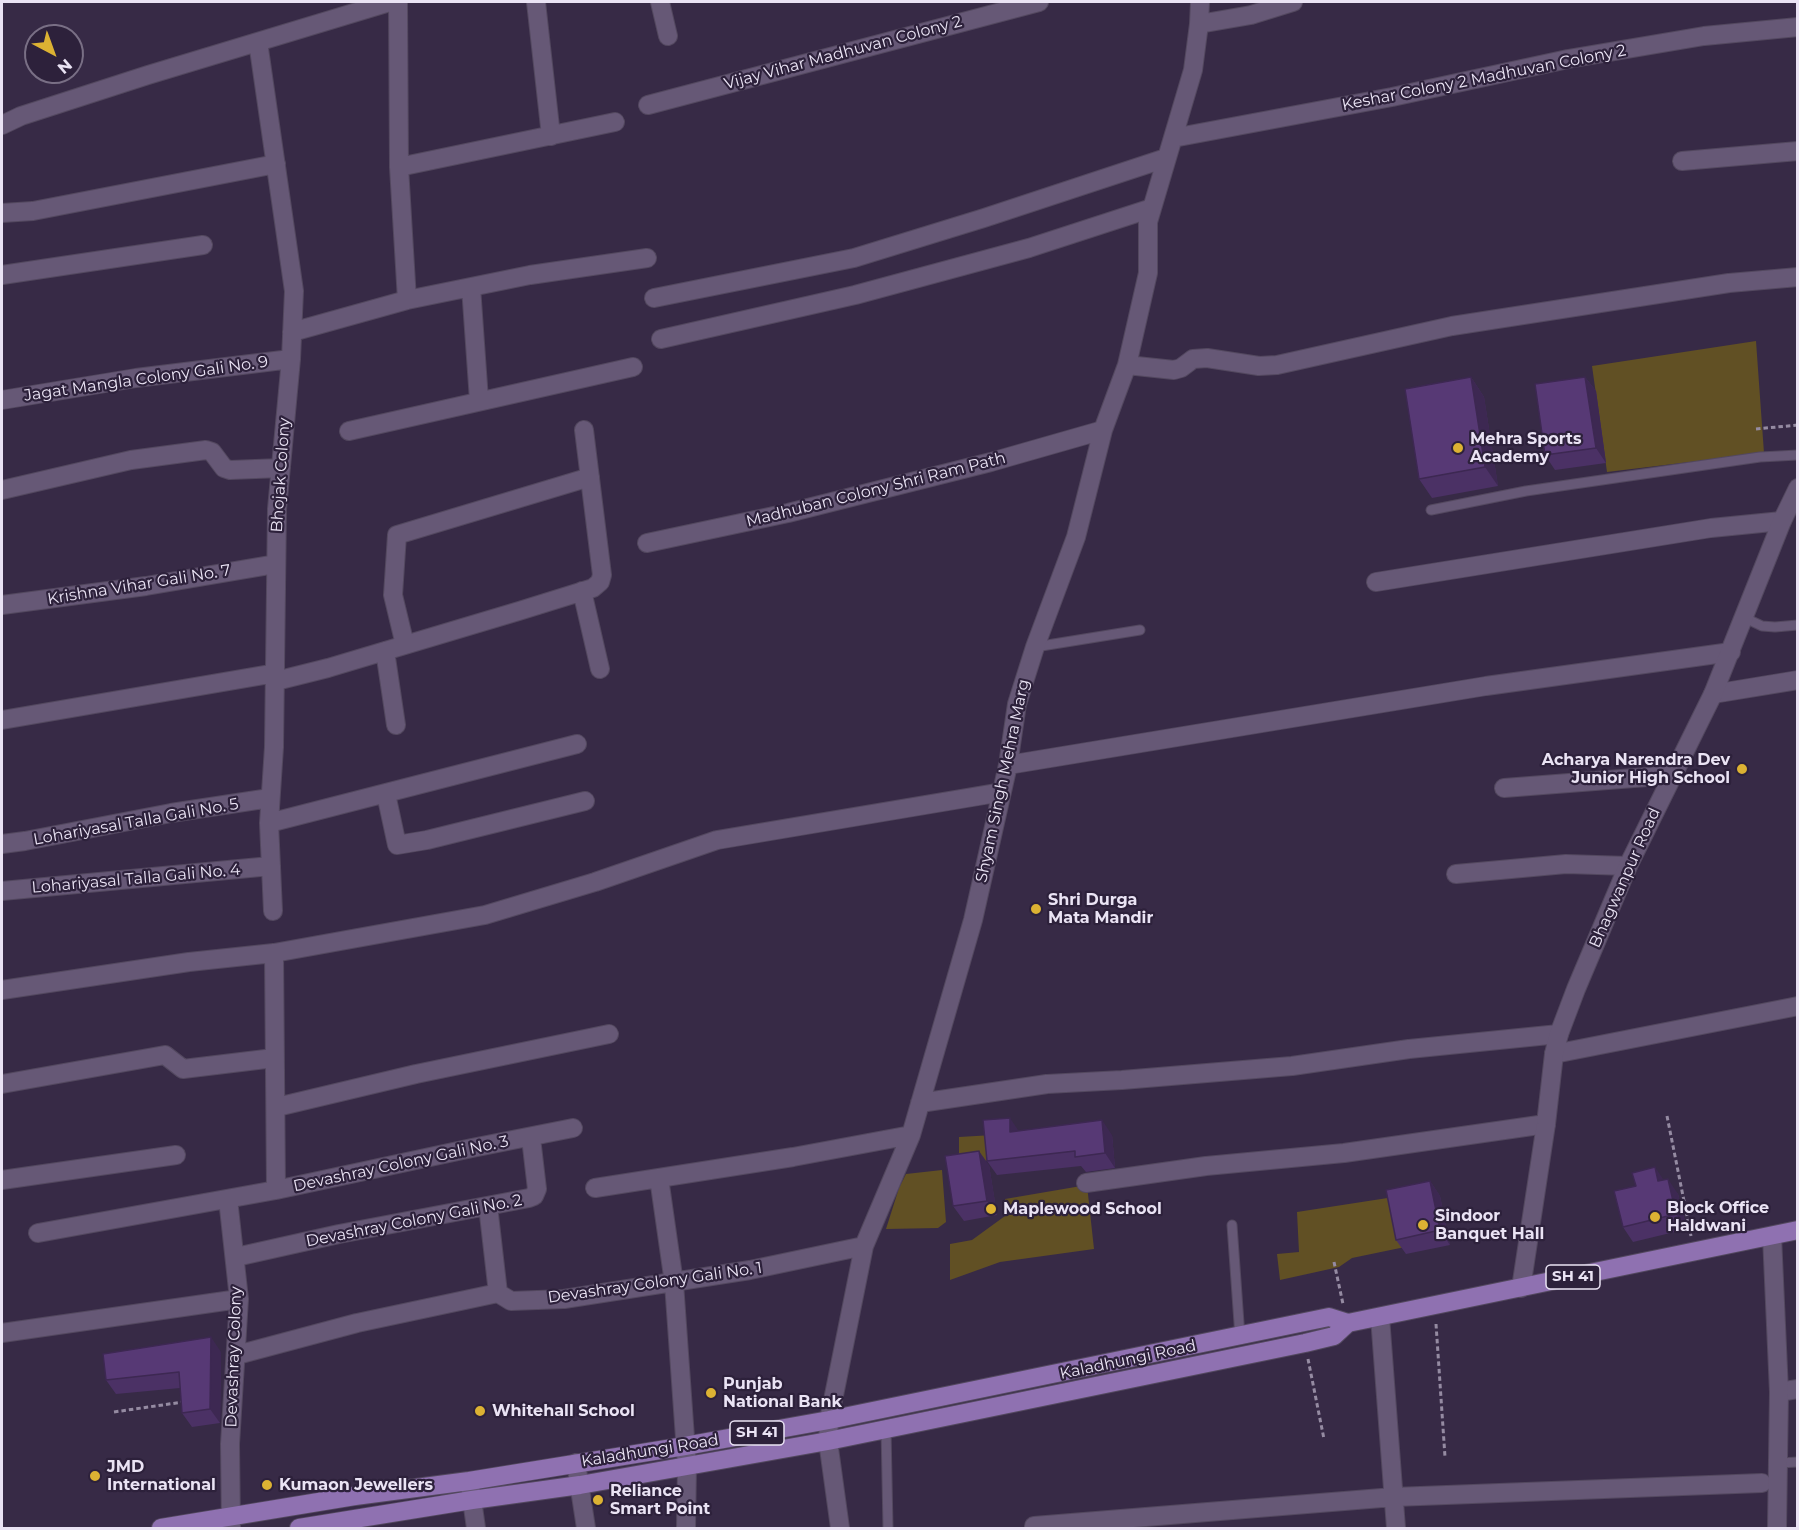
<!DOCTYPE html>
<style>
body{margin:0}
#map{position:relative;width:1799px;height:1530px;overflow:hidden;background:#372a46;font-family:Montserrat,sans-serif}
canvas{display:block}
.frame{position:absolute;inset:0;border:3px solid #eae3f4;pointer-events:none}
.north{position:absolute;left:24px;top:24px;width:60px;height:60px;box-sizing:border-box;background:#2d213b;border:2px solid #796f85;border-radius:50%;rotate:139deg;font-size:16px;font-weight:700;line-height:24px;text-align:center;color:#eae3f4}
.north::after{content:'';display:block;margin:auto;width:21px;height:27px;background:#dcb233;clip-path:polygon(50% 0,100% 100%,50% 72%,0 100%)}
</style>
<div id="map">
<canvas width="1799" height="1530"></canvas>
<div class="frame"></div>
<div class="north">N</div>
</div>
<script>
const ctx = document.querySelector('canvas').getContext('2d');
ctx.lineJoin = 'round';
function paint(path, color) { ctx.fillStyle = color; ctx.fill(path, 'evenodd'); }
const poly = rows => new Path2D(rows.map(r => 'M' + r).join(''));
function trace(path, color, width, dash) { ctx.strokeStyle = color; ctx.lineWidth = width; ctx.lineCap = dash ? 'butt' : 'round'; ctx.setLineDash(dash || []); ctx.stroke(path); }
function label(font, color, halo, rows, align = 'center') {
  ctx.font = font + ' Montserrat,sans-serif'; ctx.lineWidth = 4.5; ctx.setLineDash([]); ctx.textBaseline = 'middle'; ctx.strokeStyle = halo; ctx.fillStyle = color; for (const [text, x, y, turn = 0] of rows) {
    ctx.save(); ctx.translate(x, y); ctx.rotate((+turn || 0) * Math.PI / 180); ctx.textAlign = isNaN(turn) ? turn : align; if (halo) ctx.strokeText(text, 0, 0); ctx.fillText(text, 0, 0); ctx.restore();
  }
}
const green = poly([
 [1756,341,1764,453,1607,472,1592,366],
 [993,1135,996,1160,959,1164,959,1137],
 [942,1170,946,1222,938,1228,886,1229,899,1188,906,1174],
 [1087,1185,1094,1249,1000,1262,950,1280,950,1244,972,1240,1005,1216,1005,1199],
 [1394,1197,1405,1247,1352,1258,1339,1267,1280,1280,1277,1254,1299,1252,1297,1212]
]);
const path = poly([
 [1756,429,1798,425],
 [1667,1116,1691,1236],
 [1334,1262,1343,1304],
 [1436,1324,1445,1457],
 [1308,1359,1324,1439],
 [114,1412,183,1402]
]);
const service = poly([
 [1431,510,1526,491,1760,457,1798,455],
 [1745,618,1762,626,1775,627,1798,625],
 [1035,647,1140,630],
 [1232,1225,1240,1337],
 [886,1429,888,1528],
 [1779,1463,1798,1462]
]);
const minor = poly([
 [398,2,399,167,407,300],
 [536,2,551,136],
 [660,2,668,36],
 [1199,24,1251,15,1293,2],
 [258,42,294,291,291,359,277,509,274,747,269,823,273,911],
 [648,105,1039,2],
 [2,125,21,116,148,75,390,2],
 [1173,138,1392,97,1568,59,1704,36,1798,27],
 [1682,161,1798,151],
 [399,167,615,122],
 [2,213,33,211,276,164],
 [2,275,203,245],
 [471,287,479,400],
 [654,298,854,258,984,218,1166,158],
 [292,332,407,300,530,275,647,258],
 [661,339,855,295,1029,248,1152,208],
 [1127,365,1174,370,1181,368,1193,359,1207,358,1259,366,1277,365,1452,326,1729,283,1798,277],
 [2,400,136,378,291,359],
 [349,431,633,367],
 [2,490,131,460,206,450,212,452,224,468,230,470,281,468],
 [647,543,788,513,991,462,1103,430],
 [1376,582,1711,528,1782,521],
 [582,591,600,669],
 [2,605,146,586,276,564],
 [405,645,393,595,397,535,590,477],
 [385,651,396,725],
 [276,681,328,668,519,611,593,588,600,582,602,575,584,430],
 [1713,694,1798,680],
 [2,720,276,673],
 [1008,765,1486,686,1731,652],
 [1504,788,1673,775],
 [386,794,397,845,427,840,585,801],
 [269,823,577,744],
 [2,844,25,841,171,813,270,798],
 [1456,874,1566,864,1628,866],
 [2,891,271,866],
 [274,953,276,1190],
 [2,990,189,962,274,953,485,915,595,882,717,840,1002,792],
 [1554,1054,1798,1006],
 [2,1084,165,1055,183,1069,274,1058],
 [920,1103,1047,1084,1122,1080,1292,1066,1409,1049,1559,1034],
 [277,1107,416,1074,609,1034],
 [659,1178,674,1283,687,1466,686,1528],
 [2,1180,176,1155],
 [1086,1183,1206,1166,1344,1153,1546,1124],
 [595,1188,793,1157,911,1135],
 [228,1199,239,1299,230,1444,231,1528],
 [488,1206,498,1293],
 [38,1233,276,1190,472,1148,573,1128],
 [236,1257,339,1234,529,1198,534,1196,537,1189,531,1138],
 [1380,1317,1396,1528],
 [2,1333,239,1299],
 [237,1355,357,1323,498,1293,511,1301,564,1299,750,1270,864,1246],
 [1779,1392,1798,1389],
 [576,1463,586,1528],
 [470,1486,476,1528],
 [1034,1526,1394,1497,1762,1483],
 [840,1528,828,1441,829,1420,864,1246,911,1135,973,920,1008,765,1017,704,1035,647,1076,537,1103,430,1127,365,1148,273,1148,222,1193,70,1199,24,1200,2]
]);
const tertiary = poly([
 [1772,1236,1779,1392,1777,1528],
 [1521,1288,1546,1124,1554,1054,1559,1034,1576,989,1628,866,1713,694,1782,521,1798,488]
]);
const primary = poly([
 [161,1528,355,1496,469,1481,685,1446,829,1420,1329,1317,1348,1323,1798,1230],
 [299,1528,472,1500,580,1485,828,1441,1305,1343,1334,1336,1348,1323]
]);
const wall = poly([
 [1471,377,1484,397,1498,486,1432,498,1419,479],
 [1585,377,1596,391,1606,463,1555,470,1545,455],
 [1019,1131,1112,1135,1115,1168,1086,1172,1081,1166,997,1175,987,1161],
 [989,1165,997,1215,964,1221,953,1206],
 [1664,1180,1678,1194,1687,1229,1633,1242,1623,1227],
 [1430,1181,1440,1196,1450,1245,1406,1254,1396,1240],
 [221,1352,220,1423,192,1427,182,1413,180,1388,116,1394,106,1380]
]);
const shadedWall = poly([
 [1471,377,1484,397,1498,486,1485,467],
 [1585,377,1596,391,1606,463,1596,448],
 [1010,1118,1020,1133,1010,1132],
 [1102,1120,1112,1135,1115,1168,1105,1153],
 [979,1151,989,1165,997,1215,987,1201],
 [1655,1167,1665,1182,1658,1181],
 [1668,1179,1678,1194,1687,1229,1676,1214],
 [1430,1181,1440,1196,1450,1245,1440,1230],
 [211,1337,221,1352,220,1423,210,1409]
]);
const building = poly([
 [1471,377,1485,467,1419,479,1405,389,1471,377],
 [1585,377,1596,448,1545,455,1535,384,1585,377],
 [1010,1118,1010,1132,1102,1120,1105,1153,1075,1157,1075,1151,987,1161,983,1120,1010,1118],
 [979,1151,987,1201,953,1206,945,1156,979,1151],
 [1655,1167,1658,1181,1668,1179,1676,1214,1623,1227,1614,1191,1636,1186,1632,1173,1655,1167],
 [1430,1181,1440,1230,1396,1240,1386,1190,1430,1181],
 [211,1337,210,1409,182,1413,179,1372,106,1380,103,1354,211,1337]
]);
const markers = [
 [1458,448,6,"#dcb233"],
 [1742,769,6,"#dcb233"],
 [1036,909,6,"#dcb233"],
 [991,1209,6,"#dcb233"],
 [1655,1217,6,"#dcb233"],
 [1423,1225,6,"#dcb233"],
 [711,1393,6,"#dcb233"],
 [480,1411,6,"#dcb233"],
 [95,1476,6,"#dcb233"],
 [267,1485,6,"#dcb233"],
 [598,1500,6,"#dcb233"]
];
const shields = [
 [1573,1277,54],
 [757,1433,54]
];
const shieldNames = [
 ["SH 41",1573,1277],
 ["SH 41",757,1433]
];
const streetNames = [
 ["Vijay Vihar Madhuvan Colony 2",843,53,-15],
 ["Keshar Colony 2 Madhuvan Colony 2",1484,78,-11],
 ["Jagat Mangla Colony Gali No. 9",146,379,-8],
 ["Bhojak Colony",281,475,-86],
 ["Madhuban Colony Shri Ram Path",876,490,-14],
 ["Krishna Vihar Gali No. 7",139,585,-9],
 ["Shyam Singh Mehra Marg",1003,781,-78],
 ["Lohariyasal Talla Gali No. 5",136,822,-10],
 ["Bhagwanpur Road",1625,878,-66],
 ["Lohariyasal Talla Gali No. 4",136,879,-5],
 ["Devashray Colony Gali No. 3",401,1164,-12],
 ["Devashray Colony Gali No. 2",414,1221,-11],
 ["Devashray Colony Gali No. 1",655,1283,-8],
 ["Devashray Colony",234,1357,-88],
 ["Kaladhungi Road",1128,1360,-12],
 ["Kaladhungi Road",650,1451,-9]
];
const poiNames = [
 ["Mehra Sports",1470,439],
 ["Academy",1470,457],
 ["Acharya Narendra Dev",1730,760,"right"],
 ["Junior High School",1730,778,"right"],
 ["Shri Durga",1048,900],
 ["Mata Mandir",1048,918],
 ["Block Office",1667,1208],
 ["Haldwani",1667,1226],
 ["Maplewood School",1003,1209],
 ["Sindoor",1435,1216],
 ["Banquet Hall",1435,1234],
 ["Punjab",723,1384],
 ["National Bank",723,1402],
 ["Whitehall School",492,1411],
 ["JMD",107,1467],
 ["International",107,1485],
 ["Kumaon Jewellers",279,1485],
 ["Reliance",610,1491],
 ["Smart Point",610,1509]
];
paint(green, '#615024');
trace(service, '#53485f', 11);
trace(minor, '#53485f', 20);
trace(tertiary, '#53485f', 20);
trace(primary, '#53485f', 20);
trace(path, '#958ba2', 3, [4.5, 3]);
trace(service, '#665876', 9);
trace(minor, '#665876', 18);
trace(tertiary, '#665876', 18);
trace(primary, '#8f71b1', 18);
paint(wall, '#4b3165');
paint(shadedWall, '#3d2852');
paint(building, '#573975');
trace(building, '#3d2852', 1.5);
for (const [x, y, r, color] of markers) { const dot = new Path2D(); dot.arc(x, y, r, 0, 2 * Math.PI); ctx.fillStyle = color; ctx.fill(dot); trace(dot, '#2d213b', 2); }
for (const [x, y, w] of shields) { const box = new Path2D(); box.roundRect(x - w / 2, y - 12, w, 24, 4.5); ctx.fillStyle = '#2d213b'; ctx.fill(box); trace(box, '#eae3f4', 1.5); }
label('bold 15px', '#eae3f4', null, shieldNames);
label('16px', '#eae3f4', '#2d213b', streetNames);
label('bold 16px', '#eae3f4', '#2d213b', poiNames, 'left');
</script>
